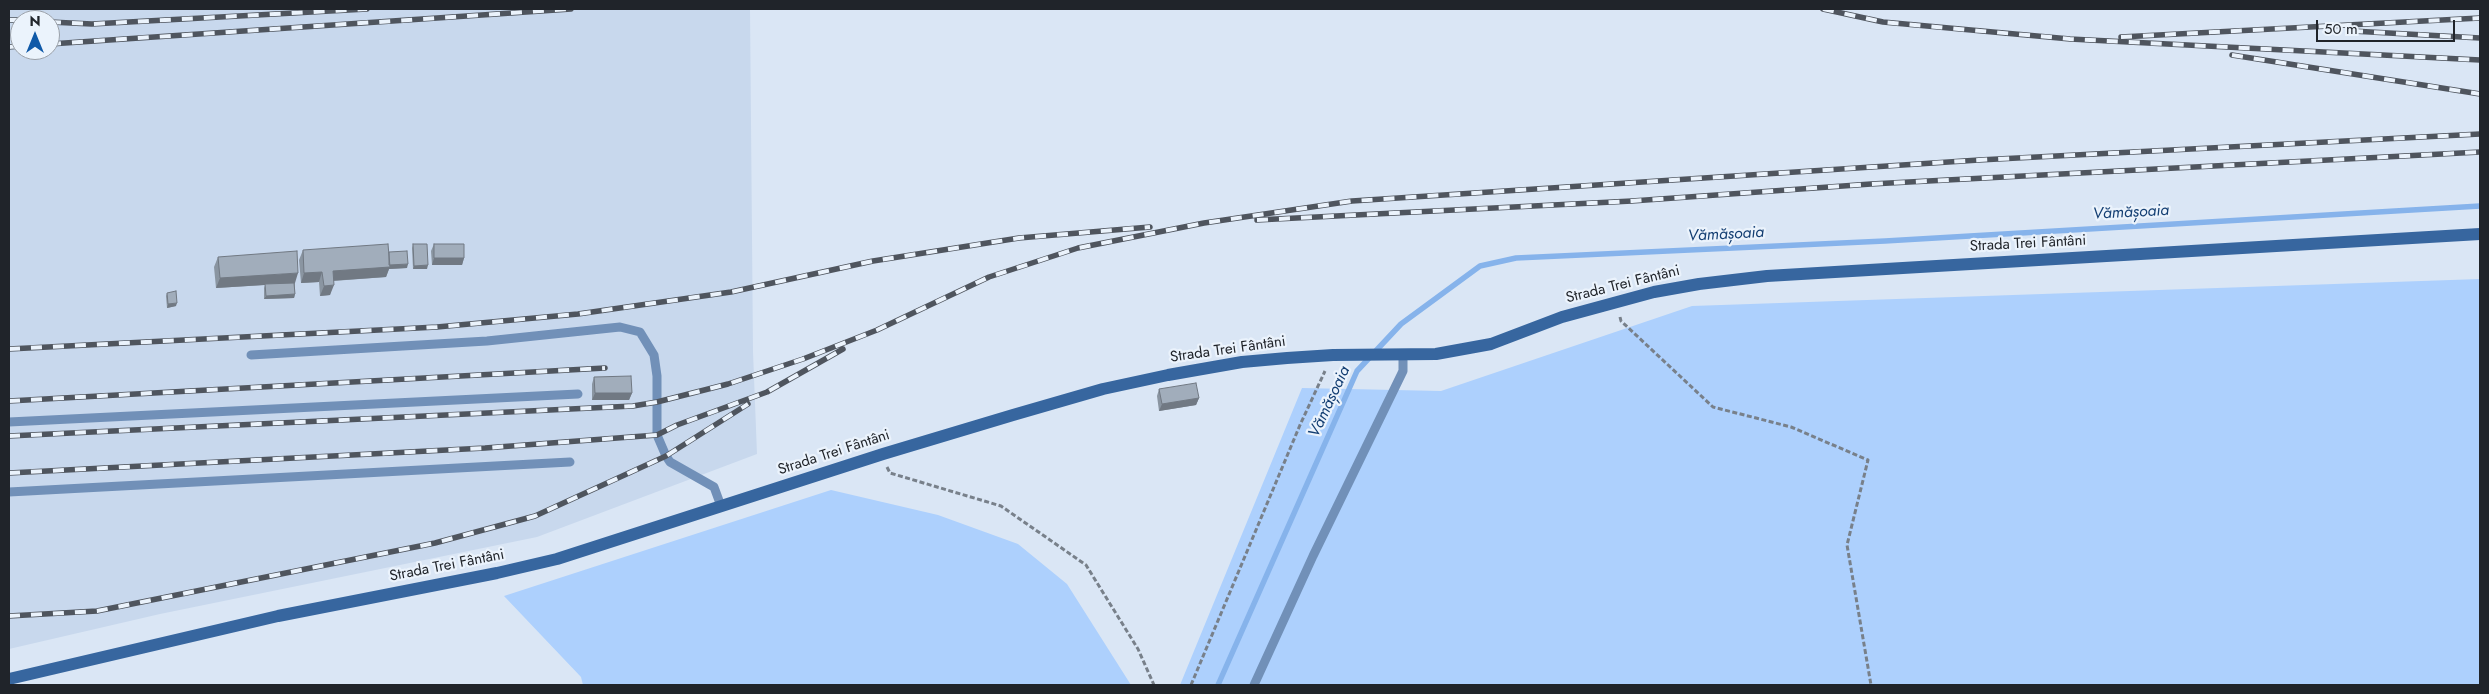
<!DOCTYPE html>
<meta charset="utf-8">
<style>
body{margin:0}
#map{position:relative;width:2489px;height:694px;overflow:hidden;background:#dae6f5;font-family:Jost,sans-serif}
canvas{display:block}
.frame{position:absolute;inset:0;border:10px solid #20242a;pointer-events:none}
.north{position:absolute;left:10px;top:10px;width:50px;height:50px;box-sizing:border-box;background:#ebf3fc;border:1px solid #9aa0a8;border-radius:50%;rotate:0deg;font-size:14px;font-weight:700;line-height:20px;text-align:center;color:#20242a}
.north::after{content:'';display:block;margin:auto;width:18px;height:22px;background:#0f59a8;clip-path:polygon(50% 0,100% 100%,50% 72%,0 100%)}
.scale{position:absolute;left:2316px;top:20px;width:139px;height:22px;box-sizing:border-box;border:2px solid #20242a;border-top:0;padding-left:6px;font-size:15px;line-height:18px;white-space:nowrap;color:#20242a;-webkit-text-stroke:4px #ebf3fc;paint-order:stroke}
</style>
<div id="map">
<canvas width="2489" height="694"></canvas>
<div class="frame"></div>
<div class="north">N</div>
<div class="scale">50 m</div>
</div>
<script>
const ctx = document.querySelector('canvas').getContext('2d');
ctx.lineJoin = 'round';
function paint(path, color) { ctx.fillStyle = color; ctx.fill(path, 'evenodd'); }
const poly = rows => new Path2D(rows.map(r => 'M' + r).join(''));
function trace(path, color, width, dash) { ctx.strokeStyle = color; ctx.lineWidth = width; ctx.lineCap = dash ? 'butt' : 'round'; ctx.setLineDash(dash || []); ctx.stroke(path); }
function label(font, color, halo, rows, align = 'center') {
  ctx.font = font + ' Jost,sans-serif'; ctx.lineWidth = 4.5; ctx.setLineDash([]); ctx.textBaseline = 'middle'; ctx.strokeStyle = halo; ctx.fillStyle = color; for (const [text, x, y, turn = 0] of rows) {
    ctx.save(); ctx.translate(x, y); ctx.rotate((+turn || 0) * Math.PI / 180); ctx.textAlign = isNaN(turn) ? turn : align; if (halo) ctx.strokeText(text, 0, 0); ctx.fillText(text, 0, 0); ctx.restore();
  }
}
const built = poly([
 [9,9,750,9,753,352,757,454,537,537,160,614,9,649],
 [20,20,50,20,50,50,20,50]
]);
const green = poly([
 [2480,279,2480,685,1180,685,1302,388,1441,391,1692,306],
 [831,490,938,515,1018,544,1067,584,1131,685,583,685,581,677,504,596]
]);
const stream = poly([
 [1218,685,1357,371,1401,324,1480,266,1516,258,1885,241,2480,206]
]);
const path = poly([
 [1620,317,1621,321,1713,407,1791,427,1868,460,1847,545,1871,685],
 [887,467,890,473,1001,506,1086,565,1138,649,1154,685],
 [1191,685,1300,425,1325,371]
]);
const service = poly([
 [251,355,487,341,620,327,640,332,654,355,657,376,657,435,666,456,670,462,714,487,721,506],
 [9,422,578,394],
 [9,492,570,462],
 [1254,685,1313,556,1403,371,1403,355]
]);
const secondary = poly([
 [9,679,278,616,497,573,557,559,883,454,1013,415,1103,389,1168,375,1242,362,1287,358,1333,355,1436,354,1491,344,1562,317,1654,292,1699,284,1767,276,2480,234]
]);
const rail = poly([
 [1823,9,1883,22,2070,39,2480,60],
 [9,20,20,20],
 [50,22,92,24,367,9],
 [2352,31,2480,38],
 [2121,37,2480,18],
 [50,44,571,9],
 [9,47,20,46],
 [2232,55,2480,94],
 [1257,220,1632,201,1871,184,2480,152],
 [9,349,437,327,578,314,731,292,873,261,1019,238,1150,227],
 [9,401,605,368],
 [9,436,633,406,657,402,728,384,803,359,877,330,989,277,1078,248,1204,223,1352,201,1979,160,2480,134],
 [9,473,485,448,657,435,677,425,767,392,843,349],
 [9,616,97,611,435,543,535,516,666,456,748,404]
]);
const wall = poly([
 [413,244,427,269,413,269,412,248],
 [434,244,464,258,462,265,432,265,431,251],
 [303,250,389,252,407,268,389,269,386,277,333,281,330,295,320,296,319,282,301,283,299,260],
 [218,257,295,283,295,294,294,298,264,299,264,288,265,285,216,288,214,267],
 [167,293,176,306,167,308,166,296],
 [594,377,632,393,629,400,592,400,592,384],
 [1159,389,1199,398,1196,405,1159,411,1157,396]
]);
const shadedWall = poly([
 [434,258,464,258,462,265,432,265],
 [408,264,407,268,389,269,386,277,329,281,333,271,389,265],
 [428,265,427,269,413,269,414,266],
 [322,272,319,282,301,283,304,273],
 [298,273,295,283,216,288,220,278],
 [334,285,330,295,320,296,324,286],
 [295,294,294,298,264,299,266,296],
 [177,303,176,306,167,308,168,304],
 [595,393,632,393,629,400,592,400],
 [1199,398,1196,405,1159,411,1162,404]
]);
const building = poly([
 [388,244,390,267,333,271,334,285,324,286,322,272,304,273,303,250,388,244],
 [413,244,427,244,428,265,414,266,413,244],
 [434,244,464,244,464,258,434,258,434,244],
 [297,251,298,273,220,278,218,257,297,251],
 [407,251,408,264,389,265,389,252,407,251],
 [294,283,295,294,266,296,265,284,294,283],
 [176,291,177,303,168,304,167,293,176,291],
 [631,376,632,393,595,393,594,377,631,376],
 [1196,383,1199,398,1162,404,1159,389,1196,383]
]);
const streetNames = [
 ["Strada Trei Fântâni",2028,244,-3],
 ["Strada Trei Fântâni",1623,285,-14],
 ["Strada Trei Fântâni",1228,350,-8],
 ["Strada Trei Fântâni",834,453,-18],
 ["Strada Trei Fântâni",447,566,-11]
];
const waterNames = [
 ["Vămășoaia",2131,213,-3],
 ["Vămășoaia",1726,235,-3],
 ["Vămășoaia",1330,402,-65]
];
paint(built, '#c8d8ed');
paint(green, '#add0fd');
trace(stream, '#86b3eb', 5.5);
trace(path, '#78808a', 3, [5, 2.5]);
trace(service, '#7190b8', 9);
trace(secondary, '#37669f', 12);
trace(rail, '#4f555e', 5.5);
trace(rail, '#ebf3fc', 4, [11]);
paint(wall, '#8a95a1');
paint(shadedWall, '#717983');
paint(building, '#a1adbb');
trace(building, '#717983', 1);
label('15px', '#20242a', '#ebf3fc', streetNames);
label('italic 16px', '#143f73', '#ebf3fc', waterNames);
</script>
